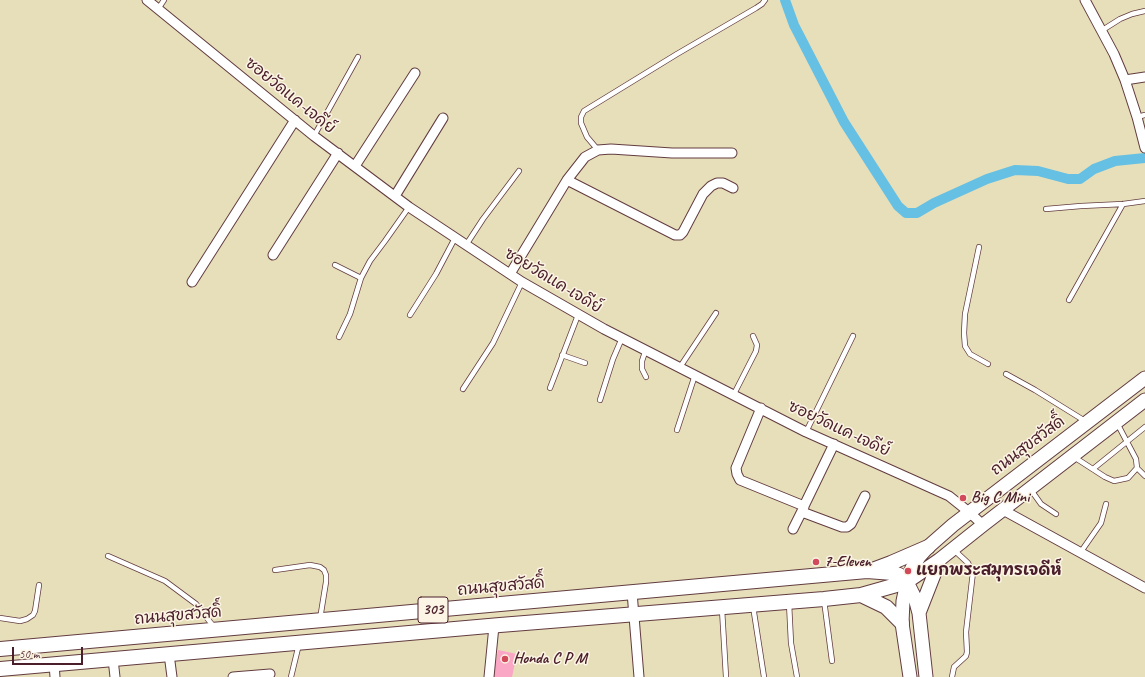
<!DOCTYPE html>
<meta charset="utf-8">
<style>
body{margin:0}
#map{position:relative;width:1145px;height:677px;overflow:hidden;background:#e7dfba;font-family:Caveat,sans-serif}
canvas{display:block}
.scale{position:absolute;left:12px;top:647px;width:71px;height:18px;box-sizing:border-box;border:2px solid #4a1f2b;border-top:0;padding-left:5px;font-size:12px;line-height:14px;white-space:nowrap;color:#4a1f2b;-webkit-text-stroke:3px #fcf5e5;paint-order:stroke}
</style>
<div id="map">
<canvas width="1145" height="677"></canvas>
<div class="scale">50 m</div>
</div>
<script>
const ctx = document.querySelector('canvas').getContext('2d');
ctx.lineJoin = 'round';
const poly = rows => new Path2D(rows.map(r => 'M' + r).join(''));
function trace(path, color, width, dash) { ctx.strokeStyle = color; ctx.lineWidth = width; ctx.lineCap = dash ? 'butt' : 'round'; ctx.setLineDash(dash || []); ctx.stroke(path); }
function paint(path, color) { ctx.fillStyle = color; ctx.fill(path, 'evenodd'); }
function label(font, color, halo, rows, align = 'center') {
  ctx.font = font + ' Caveat,"Playpen Sans Thai",sans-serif'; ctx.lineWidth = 3; ctx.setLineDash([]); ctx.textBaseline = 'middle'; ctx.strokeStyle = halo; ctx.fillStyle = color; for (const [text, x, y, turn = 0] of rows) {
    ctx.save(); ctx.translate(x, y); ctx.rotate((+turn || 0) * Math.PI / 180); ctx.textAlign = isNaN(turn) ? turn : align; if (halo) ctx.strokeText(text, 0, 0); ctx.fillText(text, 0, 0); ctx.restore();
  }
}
const canal = poly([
 [785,0,794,25,844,122,898,206,906,213,917,213,934,203,987,179,1015,170,1038,171,1068,179,1080,179,1094,169,1115,161,1145,158]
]);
const building = poly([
 [498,650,517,654,512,677,493,677]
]);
const lane = poly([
 [158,9,164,0],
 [1101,31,1120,19,1132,14,1145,11],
 [1137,117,1145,115],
 [314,136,358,57],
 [598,150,587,137,581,123,581,117,584,111,677,54,756,8,762,4,765,0],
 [1046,209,1081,206,1123,204,1145,201],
 [466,245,483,219,519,171],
 [979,247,965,314,964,333,965,346,970,354,988,364],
 [335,265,361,278],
 [1069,300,1123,204],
 [410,315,436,274,455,238],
 [339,337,350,314,361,278,370,261,385,241,409,207],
 [562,355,585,363],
 [680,367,716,313],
 [1006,374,1035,390,1085,421],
 [646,377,642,369,642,361,646,349],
 [550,388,578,315],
 [463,389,493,343,522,282],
 [734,394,756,351,757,345,753,336],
 [600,400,613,359,622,338],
 [677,430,695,375],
 [806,432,853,336],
 [1074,457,1105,477,1114,481,1128,478,1137,468,1136,459,1117,423],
 [1137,468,1145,476],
 [1093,469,1145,427],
 [1031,490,1041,504,1056,514],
 [1080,553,1101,523,1106,504],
 [108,556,165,581,196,604,214,627],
 [275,570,310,565,320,567,324,570,326,575,326,582,320,619],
 [824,600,832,661],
 [789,603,791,643,797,677],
 [753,606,764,677],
 [722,609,726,677],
 [0,618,20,621,27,619,33,615,35,611,39,585],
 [291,677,299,644],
 [952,677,954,667,966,656,967,652,966,632,973,572,968,563,954,550]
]);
const street = poly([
 [147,0,314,136,409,207,522,282,604,329,806,432,949,496,969,512,983,525],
 [1085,0,1114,54,1125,80,1137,117,1145,148],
 [1125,80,1145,77],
 [355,166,415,73],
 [567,180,675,235,680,235,683,232,703,194,711,186,717,183,723,183,733,188],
 [395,196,443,118],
 [273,255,338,153],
 [510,274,567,180,585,157,598,150,611,149,672,153,732,153],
 [192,282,295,120],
 [761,408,736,468,737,474,740,480,804,506,834,444],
 [1003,510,1145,588],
 [802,512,842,527,847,527,851,524,865,496],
 [793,529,804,507],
 [632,592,639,677],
 [169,654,172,677],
 [113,659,115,677],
 [54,664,55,677],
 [233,677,270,674],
 [489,677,494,626]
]);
const secondary = poly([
 [907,582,939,560,983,525,1145,400],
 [907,582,915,598,919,613,926,677],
 [919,613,939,562],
 [910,677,902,623,903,601,907,582,912,568,919,557,928,547,953,525,1145,378]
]);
const primary = poly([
 [875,569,891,563,928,547],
 [861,595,886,607,902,623],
 [0,649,867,571,893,573,899,575,907,582,861,595,824,599,500,625,0,669]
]);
const markers = [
 [963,498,4,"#d1495b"],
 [816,562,4,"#d1495b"],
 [908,571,4,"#d1495b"],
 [505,659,4,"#d1495b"]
];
const shields = [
 [433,610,30]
];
const shieldNames = [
 ["303",433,610]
];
const streetNames = [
 ["ซอยวัดแค-เจดีย์",290,96,39],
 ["ซอยวัดแค-เจดีย์",553,281,31],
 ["ซอยวัดแค-เจดีย์",839,429,25],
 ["ถนนสุขสวัสดิ์",1028,446,-37],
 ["ถนนสุขสวัสดิ์",501,587,-5],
 ["ถนนสุขสวัสดิ์",178,616,-5]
];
const poiNames = [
 ["Big C Mini",971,498],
 ["7-Eleven",824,562],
 ["แยกพระสมุทรเจดีห์",916,571],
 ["Honda C P M",513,659]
];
trace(canal, '#65c0e3', 10);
paint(building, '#f9a7c4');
trace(lane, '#623c40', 6);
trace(street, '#623c40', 11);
trace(secondary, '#623c40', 15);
trace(primary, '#623c40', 16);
trace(lane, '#fff', 4.5);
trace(street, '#fff', 9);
trace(secondary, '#fff', 13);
trace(primary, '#fff', 14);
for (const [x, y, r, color] of markers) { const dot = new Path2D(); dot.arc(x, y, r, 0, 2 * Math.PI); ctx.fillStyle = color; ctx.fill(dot); trace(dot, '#fcf5e5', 1.5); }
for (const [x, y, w] of shields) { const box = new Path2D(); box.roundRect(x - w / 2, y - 13, w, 26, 3); ctx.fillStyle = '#fcf5e5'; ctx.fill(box); trace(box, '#4a1f2b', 1); }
label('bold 15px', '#4a1f2b', null, shieldNames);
label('16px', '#4a1f2b', '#fcf5e5', streetNames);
label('bold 16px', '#4a1f2b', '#fcf5e5', poiNames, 'left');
</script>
